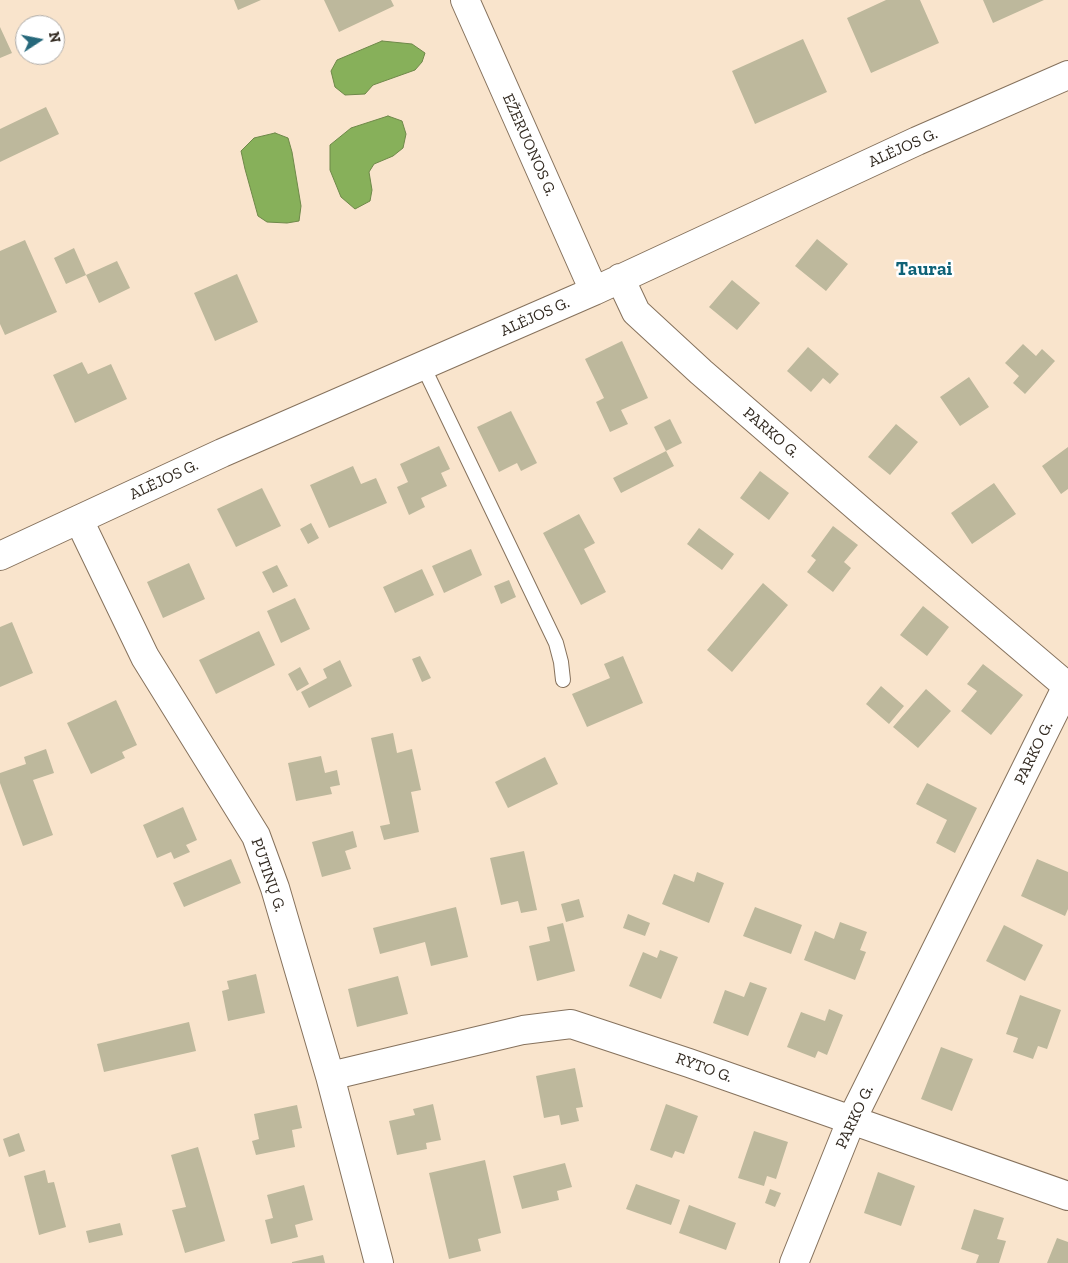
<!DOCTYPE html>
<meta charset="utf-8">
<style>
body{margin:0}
#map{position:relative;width:1068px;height:1263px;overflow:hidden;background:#f9e4cc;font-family:"Zilla Slab",serif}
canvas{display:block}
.north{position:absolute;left:15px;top:15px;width:50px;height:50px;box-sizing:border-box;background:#fff;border:1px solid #adaaa7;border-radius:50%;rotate:79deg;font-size:14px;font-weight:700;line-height:20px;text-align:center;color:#332b22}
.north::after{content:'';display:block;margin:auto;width:18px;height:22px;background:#26687b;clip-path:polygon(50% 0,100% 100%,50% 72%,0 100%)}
</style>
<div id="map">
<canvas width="1068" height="1263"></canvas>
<div class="north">N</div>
</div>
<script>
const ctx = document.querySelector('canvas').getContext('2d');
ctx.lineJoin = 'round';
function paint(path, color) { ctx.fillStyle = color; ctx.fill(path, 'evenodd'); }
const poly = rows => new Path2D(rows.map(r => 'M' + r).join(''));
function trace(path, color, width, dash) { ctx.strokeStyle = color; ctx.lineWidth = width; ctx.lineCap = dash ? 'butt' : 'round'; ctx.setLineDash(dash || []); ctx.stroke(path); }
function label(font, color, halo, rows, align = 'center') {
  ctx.font = font + ' "Zilla Slab",serif'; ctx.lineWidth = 5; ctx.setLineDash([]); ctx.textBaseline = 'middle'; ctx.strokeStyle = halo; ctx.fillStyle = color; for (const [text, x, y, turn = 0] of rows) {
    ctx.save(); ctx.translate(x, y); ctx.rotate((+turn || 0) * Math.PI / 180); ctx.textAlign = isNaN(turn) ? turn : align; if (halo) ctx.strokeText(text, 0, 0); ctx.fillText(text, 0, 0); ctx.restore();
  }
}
const water = poly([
 [382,41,412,44,425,53,422,62,415,70,373,85,365,94,345,95,335,87,331,71,337,60,382,41],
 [388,116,402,121,406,134,403,148,393,156,374,164,369,172,372,190,370,201,355,209,341,197,330,170,330,145,351,128,388,116],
 [275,133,288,138,292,152,301,206,299,221,287,223,267,222,258,216,245,169,241,151,254,138,275,133]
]);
const building = poly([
 [234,0,261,0,238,10],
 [324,0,391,0,394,6,339,32],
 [886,0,920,0,939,43,871,73,847,18],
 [983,0,1044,0,993,23],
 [0,27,12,53,0,58],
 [803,39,827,92,755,124,732,71],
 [46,107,59,134,0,162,0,129],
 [817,239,848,264,826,291,795,266],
 [25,240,57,312,5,335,0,324,0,251],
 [74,248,86,275,117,261,130,288,99,303,86,275,66,284,54,258],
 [237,274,258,322,215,341,194,293],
 [732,280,760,303,737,330,709,307],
 [622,341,648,398,621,410,628,424,610,432,596,402,604,398,585,359],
 [1023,344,1036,356,1042,349,1055,361,1025,394,1013,383,1019,376,1005,363],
 [808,347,839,374,830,384,823,378,811,392,787,371],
 [82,362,88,374,111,364,127,399,75,423,53,375],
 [969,377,989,407,960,426,940,397],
 [511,411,537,463,521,471,517,463,499,472,477,427],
 [670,419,682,443,666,451,674,466,621,493,613,478,666,451,654,427],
 [896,424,918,442,890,475,868,457],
 [439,446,450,469,441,473,447,486,421,498,425,507,409,515,397,487,408,482,400,464],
 [1068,447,1068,489,1061,494,1042,466],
 [353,466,361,484,376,478,387,503,329,528,310,485],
 [760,471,789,493,769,520,740,498],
 [994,483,1016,514,972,544,951,513],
 [262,488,281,526,236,547,217,509],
 [579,514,595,543,584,549,606,592,581,605,543,533],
 [311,523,319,538,308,544,300,529],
 [833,526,858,545,844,562,851,568,833,592,807,572,816,560,811,556],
 [699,528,734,554,722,570,687,544],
 [471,549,482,575,444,593,432,566],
 [189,563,205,599,163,618,147,582],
 [277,565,288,586,273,593,262,572],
 [422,569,434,595,395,613,383,587],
 [509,580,516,597,501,604,494,586],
 [763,583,788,605,732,672,707,650],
 [295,598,310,629,281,643,267,611],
 [923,606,949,627,927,656,900,635],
 [12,622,33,673,0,687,0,627],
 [259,631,275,665,216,694,199,660],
 [420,656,431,678,422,682,412,659],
 [623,656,643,703,587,727,572,694,610,678,604,664],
 [340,660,352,686,309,708,301,692,327,678,323,669],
 [983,664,1023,695,991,735,961,711,977,691,967,684],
 [300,667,309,684,297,691,288,674],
 [881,686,904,706,889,724,866,704],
 [926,689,951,711,918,748,893,727],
 [116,700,137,745,122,752,125,758,91,774,67,723],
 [393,733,397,753,412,749,421,790,411,792,419,832,384,840,380,826,390,824,371,738],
 [46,749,54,773,33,780,53,835,23,846,0,783,0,773,26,764,24,757],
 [321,756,325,773,337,770,340,785,330,787,332,794,296,801,288,763],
 [545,757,558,784,508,808,495,782],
 [927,783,977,808,955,853,936,843,947,820,916,804],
 [183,807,197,840,186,845,190,852,174,859,171,852,157,858,143,825],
 [353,831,357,847,345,851,351,869,322,877,312,842],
 [524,851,537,910,521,913,518,901,501,905,490,858],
 [231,859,241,883,184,907,173,883],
 [1037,859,1068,872,1068,909,1065,916,1021,896],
 [697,872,724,883,709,923,662,904,674,874,694,882],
 [579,899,584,917,566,922,561,904],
 [456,907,468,957,431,966,425,942,380,954,373,928],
 [755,907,802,925,791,954,743,936],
 [628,914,650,923,645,936,623,928],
 [840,922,867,932,860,950,866,952,855,980,804,960,815,931,834,939],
 [563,923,575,971,537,981,529,946,550,941,547,927],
 [1004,925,1043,945,1025,981,986,961],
 [660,950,678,957,661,999,629,986,643,952,657,958],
 [256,974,265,1013,228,1021,222,991,229,989,227,981],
 [398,976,408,1014,357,1027,348,989],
 [750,982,767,988,748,1036,713,1023,725,990,744,997],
 [1020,995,1061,1010,1047,1049,1038,1046,1033,1059,1013,1052,1018,1038,1006,1034],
 [829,1009,843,1015,827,1055,818,1051,815,1058,787,1047,801,1012,825,1021],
 [189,1022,196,1051,104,1072,97,1044],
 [941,1047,973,1059,952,1111,921,1099],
 [575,1068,583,1107,576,1108,579,1121,561,1125,559,1115,544,1118,536,1076],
 [433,1104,441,1140,426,1143,427,1149,397,1155,389,1121,415,1115,413,1109],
 [666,1104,698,1116,684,1154,675,1151,672,1158,650,1150],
 [297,1105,302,1128,292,1130,295,1147,256,1155,252,1141,259,1139,254,1114],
 [754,1131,788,1142,776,1179,767,1176,764,1186,738,1178],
 [19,1133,25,1151,9,1157,3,1139],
 [198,1147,225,1241,185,1253,172,1210,186,1207,171,1155],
 [485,1160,501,1233,478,1239,481,1251,449,1259,429,1173],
 [565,1163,572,1187,557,1191,559,1200,522,1209,513,1176],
 [45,1170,48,1183,54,1182,66,1227,39,1235,24,1176],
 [878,1172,915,1186,901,1226,864,1213],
 [636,1184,680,1200,671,1225,626,1209],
 [304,1185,313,1220,295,1225,298,1237,271,1244,265,1220,273,1218,267,1195],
 [770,1189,781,1193,775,1207,765,1203],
 [689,1205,736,1223,726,1250,679,1233],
 [974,1209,1004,1218,997,1239,1006,1241,999,1263,976,1263,979,1255,961,1249],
 [120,1223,123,1235,89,1243,86,1231],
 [1057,1238,1068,1242,1068,1263,1047,1263],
 [323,1255,325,1263,292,1263,292,1262]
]);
const lane = poly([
 [423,366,556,643,561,662,563,680]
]);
const street = poly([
 [465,0,594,291],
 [620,278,636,312,701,372,866,515,1067,686,851,1121,794,1263],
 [79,520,145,657,256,836,275,888,330,1076,379,1263],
 [0,556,222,453,594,291,917,141,1068,75],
 [330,1076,523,1030,571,1024,689,1063,1068,1196]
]);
const streetNames = [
 ["EŽERUONOS G.",529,145,66],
 ["ALĖJOS G.",903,148,-24],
 ["ALĖJOS G.",535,317,-24],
 ["PARKO G.",771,433,41],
 ["ALĖJOS G.",164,480,-25],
 ["PARKO G.",1034,753,-64],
 ["PUTINŲ G.",268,875,71],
 ["RYTO G.",704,1068,20],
 ["PARKO G.",855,1117,-65]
];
const quarterNames = [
 ["Taurai",924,270]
];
paint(water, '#87b05a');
trace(water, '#6e8849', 1);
paint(building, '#bdb89c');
trace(lane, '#86725d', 16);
trace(street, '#86725d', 30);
trace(lane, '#fff', 14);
trace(street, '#fff', 28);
label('16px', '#332b22', '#fff', streetNames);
label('bold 19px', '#0e6277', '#fff', quarterNames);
</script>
